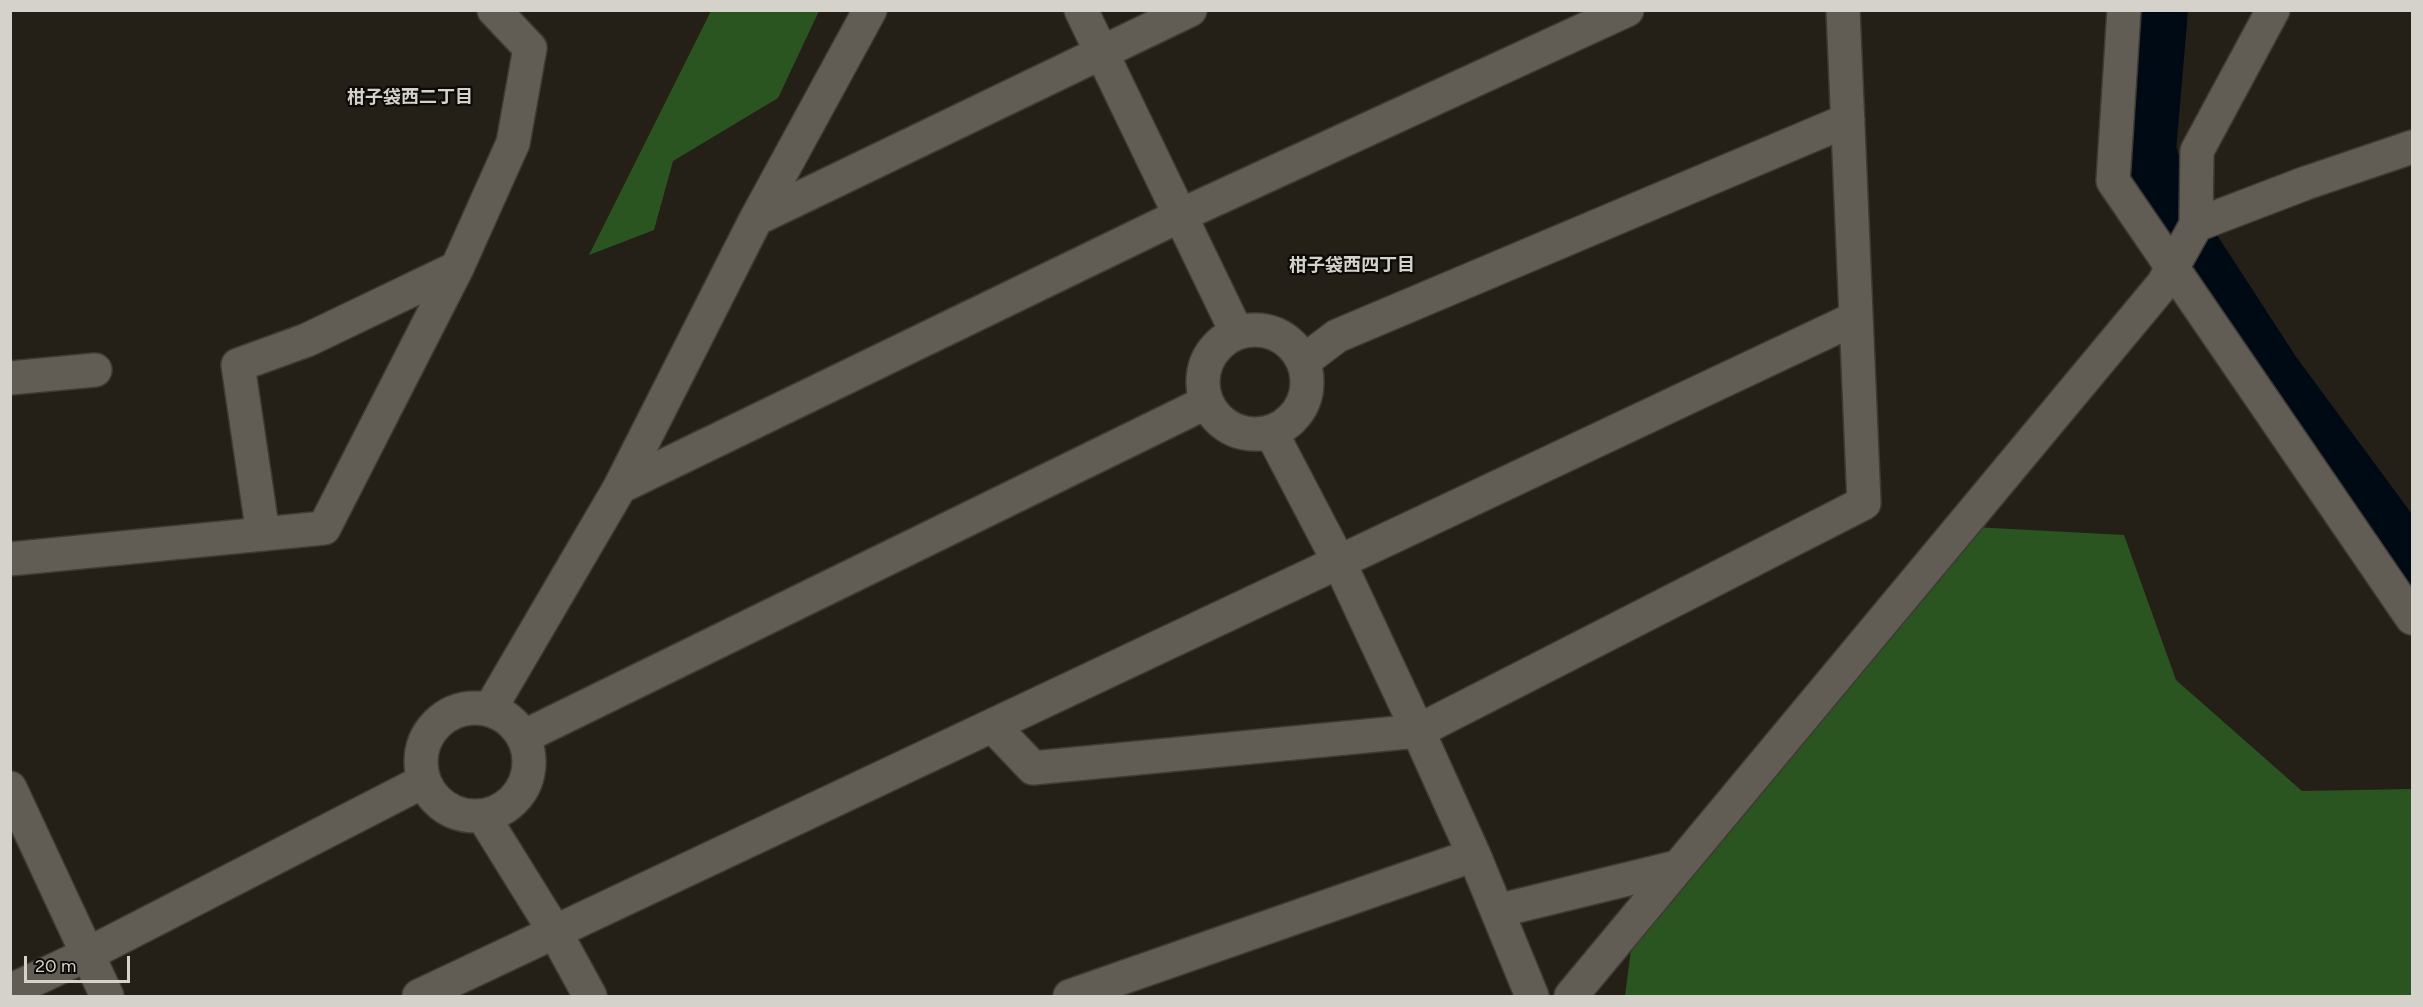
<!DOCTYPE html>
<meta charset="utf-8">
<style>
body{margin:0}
#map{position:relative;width:2423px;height:1007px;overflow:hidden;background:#242018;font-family:Figtree,sans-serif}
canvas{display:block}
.frame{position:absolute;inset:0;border:12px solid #d5d2cc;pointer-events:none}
.scale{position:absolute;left:24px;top:956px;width:106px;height:27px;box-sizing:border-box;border:3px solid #d5d2cc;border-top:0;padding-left:8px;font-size:18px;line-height:21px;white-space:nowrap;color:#d5d2cc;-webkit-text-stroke:4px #0c0a07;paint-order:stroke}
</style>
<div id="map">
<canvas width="2423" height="1007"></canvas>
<div class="frame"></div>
<div class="scale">20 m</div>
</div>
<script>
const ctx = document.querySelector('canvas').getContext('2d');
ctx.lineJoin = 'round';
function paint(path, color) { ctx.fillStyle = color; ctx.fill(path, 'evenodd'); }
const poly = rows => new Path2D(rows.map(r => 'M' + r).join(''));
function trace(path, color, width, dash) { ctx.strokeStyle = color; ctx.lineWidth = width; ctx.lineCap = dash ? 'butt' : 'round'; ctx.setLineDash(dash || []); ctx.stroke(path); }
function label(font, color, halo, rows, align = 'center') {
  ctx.font = font + ' Figtree,"Noto Sans JP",sans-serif'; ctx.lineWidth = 4.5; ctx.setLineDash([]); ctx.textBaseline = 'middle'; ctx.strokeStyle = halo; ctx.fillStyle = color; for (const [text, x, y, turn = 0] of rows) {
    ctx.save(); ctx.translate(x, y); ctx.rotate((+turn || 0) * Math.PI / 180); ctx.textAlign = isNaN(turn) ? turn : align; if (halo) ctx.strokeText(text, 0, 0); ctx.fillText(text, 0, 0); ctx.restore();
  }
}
const forest = poly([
 [711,11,819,11,778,98,673,161,654,230,589,255],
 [1973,527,2124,535,2176,680,2302,791,2412,789,2412,996,1625,996,1631,950]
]);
const river = poly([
 [2156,10,2144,150,2160,206,2269,374,2412,568]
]);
const minor = poly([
 [1081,10,1237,333],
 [2124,10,2113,181,2412,618],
 [756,219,1190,10],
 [2196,225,2197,151,2273,10],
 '1203 382a52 52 0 1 1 104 0a52 52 0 1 1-104 0Z',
 [1304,361,1337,336,1848,120],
 [10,378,95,370],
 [1271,432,1339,562,1418,731,1474,855,1532,996],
 [620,487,1179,216,1627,10],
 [263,534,238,365,307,340,457,268],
 [10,559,324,528,457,268,513,143,530,48,494,10],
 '421 762a54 54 0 1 1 108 0a54 54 0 1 1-108 0Z',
 [490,709,620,487,756,219,870,10],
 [993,726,1033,768,1418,731,1864,503,1843,10],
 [523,737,1207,402],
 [10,788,107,996],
 [483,816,555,932,590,996],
 [1497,911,1677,867],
 [10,991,88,954,424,781],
 [419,996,1856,318],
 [1070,996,1474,855],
 [1571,996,2163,284,2196,225,2306,183,2412,147]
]);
const neighbourhoodNames = [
 ["柑子袋西二丁目",410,98],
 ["柑子袋西四丁目",1352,266]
];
paint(forest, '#2b5520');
trace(river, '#000a15', 64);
trace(minor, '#3e3a34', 36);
trace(minor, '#625d54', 33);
label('bold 18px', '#d5d2cc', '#0c0a07', neighbourhoodNames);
</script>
